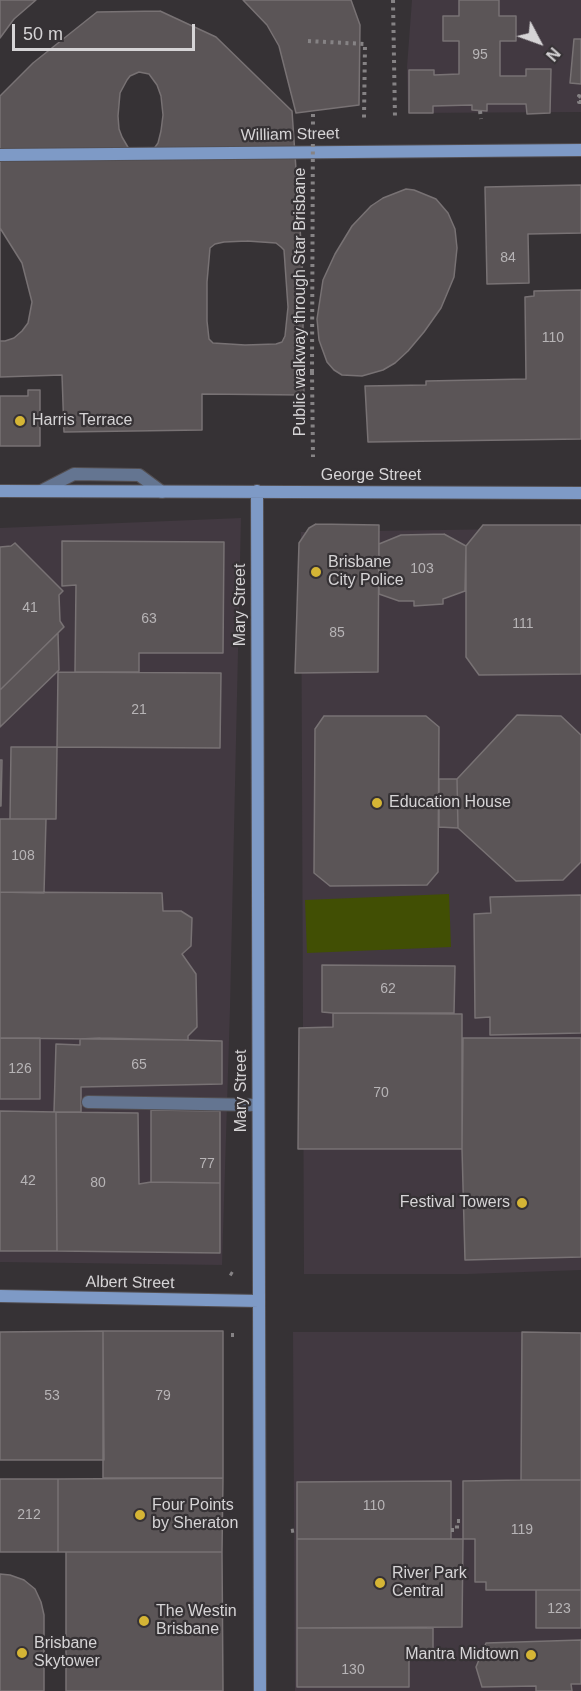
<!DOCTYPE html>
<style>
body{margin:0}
#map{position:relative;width:581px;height:1691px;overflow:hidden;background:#363235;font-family:Helvetica,sans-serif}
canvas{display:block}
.north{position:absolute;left:509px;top:12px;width:60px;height:60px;-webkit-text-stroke:4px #363235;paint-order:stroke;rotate:131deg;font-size:16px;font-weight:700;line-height:24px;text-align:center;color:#d6d4d6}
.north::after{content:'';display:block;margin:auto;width:21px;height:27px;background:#d6d4d6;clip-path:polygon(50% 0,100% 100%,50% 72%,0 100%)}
.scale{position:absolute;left:12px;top:24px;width:183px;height:27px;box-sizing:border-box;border:3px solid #d6d4d6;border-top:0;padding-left:8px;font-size:18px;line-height:21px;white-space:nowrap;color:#d6d4d6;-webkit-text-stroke:4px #363235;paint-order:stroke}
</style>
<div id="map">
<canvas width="581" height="1691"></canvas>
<div class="north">N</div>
<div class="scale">50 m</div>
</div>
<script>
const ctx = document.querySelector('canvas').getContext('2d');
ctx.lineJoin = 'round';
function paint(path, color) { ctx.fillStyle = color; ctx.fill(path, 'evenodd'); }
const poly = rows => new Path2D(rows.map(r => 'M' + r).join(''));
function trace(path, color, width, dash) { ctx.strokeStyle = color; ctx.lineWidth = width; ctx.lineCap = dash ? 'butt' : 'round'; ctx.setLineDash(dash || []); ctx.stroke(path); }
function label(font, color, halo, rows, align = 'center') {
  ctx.font = font + ' Helvetica,sans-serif'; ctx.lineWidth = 4.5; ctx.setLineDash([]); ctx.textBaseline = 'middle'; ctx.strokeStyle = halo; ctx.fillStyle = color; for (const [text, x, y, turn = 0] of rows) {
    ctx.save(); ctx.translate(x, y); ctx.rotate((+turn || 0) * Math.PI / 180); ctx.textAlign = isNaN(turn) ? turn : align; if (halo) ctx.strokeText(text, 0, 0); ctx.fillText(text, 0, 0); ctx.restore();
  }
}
const built = poly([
 [412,0,581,0,581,112,408,113,407,67],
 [241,518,230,1008,222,1265,0,1262,0,528],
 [581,528,581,1270,468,1274,304,1274,301,532],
 [293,1332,581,1332,581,1691,295,1691]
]);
const green = poly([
 [449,894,451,947,307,953,305,900]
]);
const building = poly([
 [0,0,36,0,14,19,0,38,0,0],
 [243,0,351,0,360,25,359,105,296,113,279,46,267,25,243,0],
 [459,0,499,0,499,16,516,16,516,41,500,41,500,76,526,76,526,69,551,69,550,113,527,114,526,104,487,104,487,111,472,110,472,105,433,106,433,113,409,113,409,70,434,70,434,75,459,74,459,41,443,41,443,16,459,16,459,0],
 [160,11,216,37,292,111,302,257,304,395,202,394,202,430,64,432,62,375,0,377,0,96,33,63,97,12,160,11],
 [139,72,149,74,157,85,161,96,163,115,161,131,158,143,153,150,129,149,122,137,119,129,118,116,120,93,127,80,130,76,139,72],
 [247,241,276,243,281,247,284,250,288,307,285,336,282,342,276,344,245,345,213,343,209,339,207,321,207,282,210,248,215,244,224,242,247,241],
 [574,39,581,39,581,84,570,83,574,39],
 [581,185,581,233,528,234,529,283,487,284,485,187,581,185],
 [406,189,414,190,436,199,448,213,455,229,457,248,454,277,441,308,424,332,408,351,395,363,383,370,362,376,342,375,334,370,327,362,319,340,317,319,323,280,335,254,352,226,371,206,383,198,406,189],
 [0,228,22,263,32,302,28,323,22,331,14,338,5,341,0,341,0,228],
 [581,290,581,439,368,442,365,386,426,385,426,381,526,379,525,297,534,296,534,291,581,290],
 [28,390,40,390,40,446,0,446,0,396,28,396,28,390],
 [316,524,379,525,378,672,295,673,299,543,309,528,316,524],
 [483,525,581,525,581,674,479,675,466,657,466,546,483,525],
 [444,534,466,546,465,591,443,599,443,604,414,606,414,601,399,601,379,594,379,544,401,535,444,534],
 [62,541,224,542,223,653,139,653,139,672,75,672,76,585,62,586,62,541],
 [15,543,63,591,59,595,60,621,64,627,0,690,0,547,11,546,15,543],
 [58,633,59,670,0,727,0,690,58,633],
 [58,672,221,673,220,748,57,747,58,672],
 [517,715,561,716,581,735,581,862,563,880,516,881,458,828,457,779,517,715],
 [324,716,426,716,439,727,438,872,427,885,330,886,314,873,315,729,324,716],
 [11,747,57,747,56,819,10,819,11,747],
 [0,760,2,760,1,806,0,806,0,760],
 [439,779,457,779,458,828,439,827,439,779],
 [0,819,46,819,44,893,0,892,0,819],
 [0,892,162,893,163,911,181,911,192,918,191,946,182,954,196,974,197,1027,188,1036,188,1040,0,1038,0,892],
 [581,895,581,1033,490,1035,490,1017,475,1018,474,914,491,913,490,897,581,895],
 [322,965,455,966,454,1013,333,1013,322,1012,322,965],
 [333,1013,462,1014,462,1149,298,1149,299,1028,333,1027,333,1013],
 [0,1038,40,1038,40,1099,0,1099,0,1038],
 [100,1038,222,1041,222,1084,81,1087,81,1112,54,1112,56,1044,80,1045,80,1039,100,1038],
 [463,1038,581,1038,581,1257,465,1260,462,1149,463,1038],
 [151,1110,220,1111,220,1183,151,1182,151,1110],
 [0,1111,56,1112,57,1251,0,1251,0,1111],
 [56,1112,138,1113,139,1184,151,1182,220,1183,220,1253,57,1251,56,1112],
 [103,1331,223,1331,223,1478,103,1478,103,1331],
 [103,1331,104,1460,0,1460,0,1332,103,1331],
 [522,1332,581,1333,581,1480,521,1480,522,1332],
 [223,1478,222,1552,58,1552,58,1479,223,1478],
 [0,1479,58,1479,58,1552,0,1552,0,1479],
 [521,1480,581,1480,581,1590,486,1590,486,1582,475,1582,475,1539,463,1539,463,1481,521,1480],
 [451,1481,451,1539,297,1539,297,1482,451,1481],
 [297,1539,463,1539,462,1627,297,1628,297,1539],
 [66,1552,222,1552,223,1691,66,1691,66,1552],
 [0,1574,10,1575,24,1580,35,1589,41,1602,44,1615,44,1691,0,1691,0,1574],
 [536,1590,581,1590,581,1628,536,1628,536,1590],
 [297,1628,433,1628,433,1653,409,1653,409,1687,297,1687,297,1628],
 [581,1640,581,1684,571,1684,572,1691,536,1691,536,1686,482,1687,476,1667,486,1643,581,1640]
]);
const path = poly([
 [393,0,395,118],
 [308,41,365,44,364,118],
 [581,97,579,96,579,102,581,102],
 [480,111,481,119],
 [312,372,313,457],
 [230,1273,235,1276],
 [231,1335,237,1335],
 [451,1530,457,1530,457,1521,463,1521],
 [291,1531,297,1530]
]);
const lane = poly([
 [41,491,74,474,139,475,162,492],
 [88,1102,258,1105]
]);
const secondary = poly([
 [0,155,581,150],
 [0,491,581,493],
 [257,491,260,1691],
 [0,1296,259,1301]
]);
const pathBridge = poly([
 [312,372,313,112]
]);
const markers = [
 [20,421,6,"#d5b535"],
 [316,572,6,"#d5b535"],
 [377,803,6,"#d5b535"],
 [522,1203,6,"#d5b535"],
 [140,1515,6,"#d5b535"],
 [380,1583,6,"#d5b535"],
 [144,1621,6,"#d5b535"],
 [22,1653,6,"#d5b535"],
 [531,1655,6,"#d5b535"]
];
const numberNames = [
 ["95",480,55],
 ["84",508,258],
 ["110",553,338],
 ["103",422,569],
 ["41",30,608],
 ["63",149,619],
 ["111",523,624],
 ["85",337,633],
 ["21",139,710],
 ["108",23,856],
 ["62",388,989],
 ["65",139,1065],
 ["126",20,1069],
 ["70",381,1093],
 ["77",207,1164],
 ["42",28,1181],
 ["80",98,1183],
 ["53",52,1396],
 ["79",163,1396],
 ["110",374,1506],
 ["212",29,1515],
 ["119",522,1530],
 ["123",559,1609],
 ["130",353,1670]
];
const streetNames = [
 ["William Street",290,135,-1],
 ["Public walkway through Star Brisbane",301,302,-90],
 ["George Street",371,476],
 ["Mary Street",241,605,-90],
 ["Mary Street",242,1091,-90],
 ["Albert Street",130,1283,1]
];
const poiNames = [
 ["Harris Terrace",32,421],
 ["Brisbane",328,563],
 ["City Police",328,581],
 ["Education House",389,803],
 ["Festival Towers",510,1203,"right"],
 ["Four Points",152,1506],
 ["by Sheraton",152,1524],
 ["River Park",392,1574],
 ["Central",392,1592],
 ["The Westin",156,1612],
 ["Brisbane",156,1630],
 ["Brisbane",34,1644],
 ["Skytower",34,1662],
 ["Mantra Midtown",519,1655,"right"]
];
paint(built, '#423941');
paint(green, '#414f04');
paint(building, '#5b5557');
trace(building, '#787274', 1.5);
trace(lane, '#534f52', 14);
trace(secondary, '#534f52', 14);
trace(path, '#868385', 4, [3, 4.5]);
trace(lane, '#647591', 12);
trace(secondary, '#7e9ac6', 12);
trace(pathBridge, '#868385', 4, [3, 4.5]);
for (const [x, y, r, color] of markers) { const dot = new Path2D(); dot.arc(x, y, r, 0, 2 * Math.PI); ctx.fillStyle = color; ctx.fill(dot); trace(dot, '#363235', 2); }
label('14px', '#b7b4b6', null, numberNames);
label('16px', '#d6d4d6', '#363235', streetNames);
label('16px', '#d6d4d6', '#363235', poiNames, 'left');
</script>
